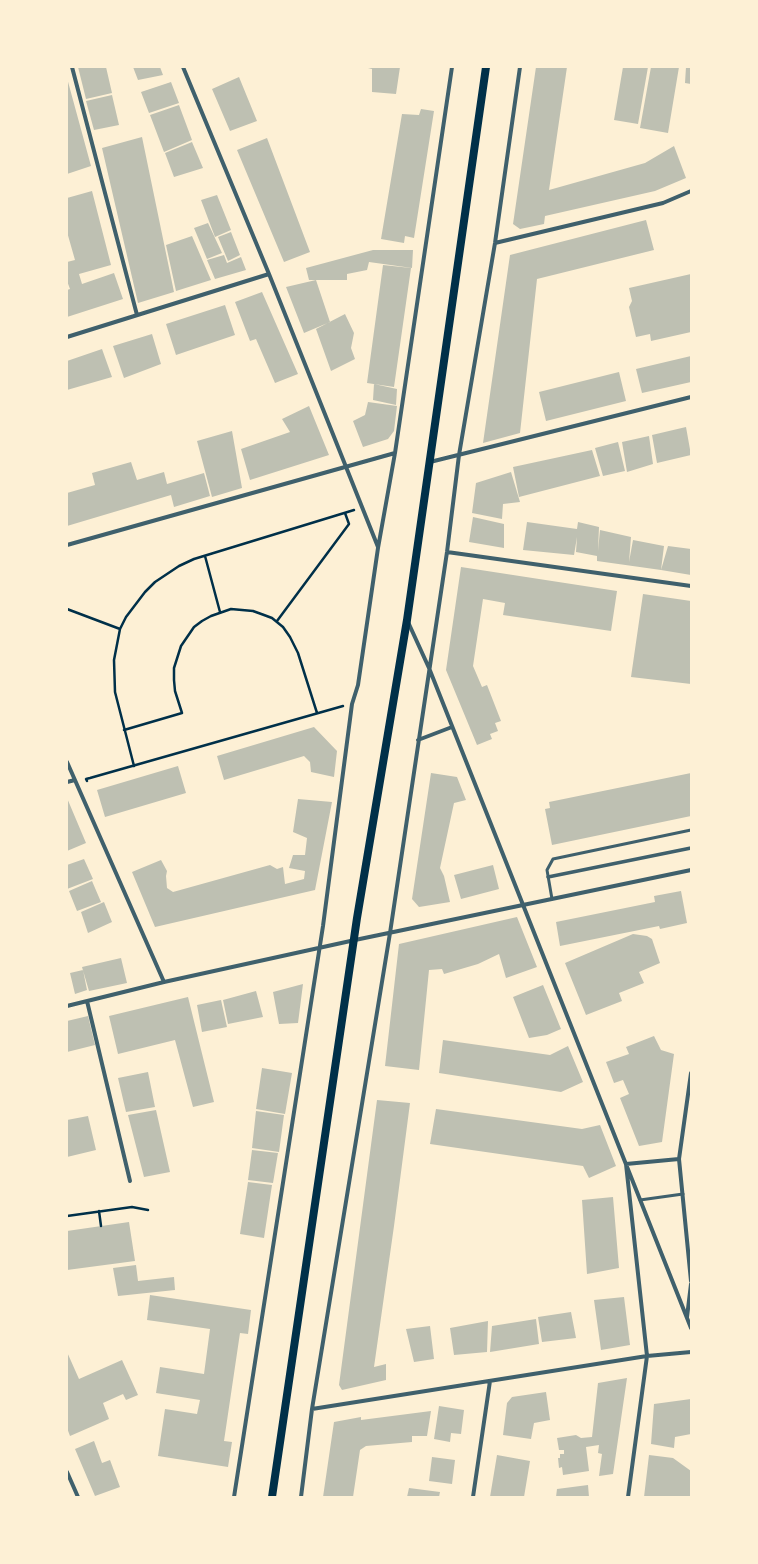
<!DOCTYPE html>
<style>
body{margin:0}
#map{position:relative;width:758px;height:1564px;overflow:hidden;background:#fdf0d5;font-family:Jost,sans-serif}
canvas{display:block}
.frame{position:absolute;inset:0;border:68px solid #fdf0d5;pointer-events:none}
</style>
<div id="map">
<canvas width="758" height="1564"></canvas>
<div class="frame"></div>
</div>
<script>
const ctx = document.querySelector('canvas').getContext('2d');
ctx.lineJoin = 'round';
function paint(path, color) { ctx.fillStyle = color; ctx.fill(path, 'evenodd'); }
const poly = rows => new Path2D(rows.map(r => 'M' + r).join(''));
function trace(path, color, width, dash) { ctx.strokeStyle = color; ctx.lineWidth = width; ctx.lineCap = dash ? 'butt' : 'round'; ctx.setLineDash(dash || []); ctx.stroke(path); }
const building = poly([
 [78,67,106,67,112,93,86,99],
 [133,67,160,67,163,75,138,80],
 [364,67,400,67,396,94,372,92,372,69],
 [536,67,567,67,549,190,645,163,674,146,686,178,655,191,545,216,544,224,520,229,513,224],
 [623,67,648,67,638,124,614,120],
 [651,67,679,67,668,133,640,128],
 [686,67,691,67,691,84,685,83],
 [239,77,257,121,230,131,212,89],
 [67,78,91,166,67,174],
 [171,82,179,103,149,113,141,92],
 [112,95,119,125,94,130,86,101],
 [179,105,192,140,164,152,150,115],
 [421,109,434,111,414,238,405,236,404,243,381,239,402,114,419,115],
 [142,137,174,292,138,303,102,148],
 [267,138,310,252,284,262,237,150],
 [192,142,203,168,174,177,165,153],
 [92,191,111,265,79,274,82,284,114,273,123,299,67,317,67,290,70,289,67,281,67,262,75,260,67,232,67,198],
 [217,195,231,230,215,237,201,200],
 [646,220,654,250,537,279,520,433,483,443,510,255],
 [208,223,222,253,207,259,194,228],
 [231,232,240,255,228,261,218,237],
 [192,236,211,280,176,291,166,245],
 [373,250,413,250,412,268,369,262,367,270,347,274,347,280,309,280,306,268],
 [224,255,227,263,241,257,246,270,215,279,207,260],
 [383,265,411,268,394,387,367,383],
 [691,274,691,332,651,341,650,334,636,337,629,307,632,301,629,288],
 [316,280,330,322,304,333,286,287],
 [262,292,298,374,275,383,256,339,250,341,235,302],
 [225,305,235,335,176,355,166,324],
 [345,314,354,333,351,348,355,359,331,371,316,329],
 [152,334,161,364,124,378,113,346],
 [102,349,112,377,67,390,67,361],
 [691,356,691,382,642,393,636,369],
 [619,372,626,401,546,421,539,392],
 [374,384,397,389,396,405,373,400],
 [368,402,397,406,394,431,388,439,363,447,353,421,365,415],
 [309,406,329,455,250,480,241,449,290,432,282,419],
 [686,427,691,455,657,463,652,435],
 [232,431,242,488,212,497,197,441],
 [649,436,653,464,627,472,622,442],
 [618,442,625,471,603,476,595,448],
 [592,450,600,476,519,497,513,467],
 [131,462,137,480,164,472,167,484,204,473,210,496,174,507,171,495,67,526,67,493,95,485,92,473],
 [511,472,520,502,503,504,502,519,472,513,476,483],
 [473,517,504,524,504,548,469,542],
 [527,522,577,529,578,522,599,527,598,551,600,530,631,537,629,562,633,540,664,546,661,570,597,561,597,556,576,552,577,537,574,555,523,550],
 [668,546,691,549,691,575,661,570],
 [461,567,617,591,611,631,503,615,505,603,483,599,473,666,482,687,487,685,501,721,495,723,498,731,490,734,492,739,477,745,446,670],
 [643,594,691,601,691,684,631,677],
 [314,727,337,751,334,777,311,772,310,762,304,756,224,780,217,756],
 [178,766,186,793,105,817,97,790],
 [431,773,457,777,466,800,454,803,440,868,444,876,450,902,419,907,412,899],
 [691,773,691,816,552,845,545,809,550,808,549,802],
 [67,798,86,843,67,851],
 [298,799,332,802,315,890,155,927,132,872,161,860,167,871,166,876,167,888,173,892,270,865,277,869,283,867,285,884,304,879,305,871,289,868,293,855,305,855,307,838,293,832],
 [84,859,93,879,67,889,67,865],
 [493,865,499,889,461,899,454,875],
 [92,881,101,902,77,911,69,891],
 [681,891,687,923,660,929,659,926,560,946,556,922,655,902,654,896],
 [104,902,112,922,88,933,81,912],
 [517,917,537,967,506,978,499,954,478,964,444,974,442,969,429,970,419,1070,385,1066,399,944],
 [633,934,647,936,652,939,660,963,639,972,644,983,619,993,622,1001,586,1015,565,963],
 [121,958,127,983,89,991,82,967],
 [83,970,87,990,75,994,70,973],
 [303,984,298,1023,279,1024,273,992],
 [543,985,561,1029,547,1035,529,1038,513,997],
 [256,991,263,1017,228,1024,223,1000],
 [188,997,214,1102,193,1107,175,1040,118,1054,109,1016],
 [221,1000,227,1027,202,1032,197,1005],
 [88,1016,95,1045,67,1052,67,1021],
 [654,1036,661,1050,674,1054,662,1142,639,1146,620,1098,629,1094,623,1080,614,1083,606,1062,629,1054,626,1047],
 [443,1040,550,1055,568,1046,583,1082,561,1092,439,1073],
 [262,1068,292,1073,285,1114,256,1109],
 [148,1072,155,1107,126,1112,118,1078],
 [377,1100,410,1103,394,1226,374,1367,386,1364,386,1380,342,1390,339,1385],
 [436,1109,582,1129,600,1125,616,1166,589,1178,583,1166,430,1144],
 [156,1110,170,1172,144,1177,128,1115],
 [256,1111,284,1115,279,1152,252,1148],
 [88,1116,96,1150,67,1157,67,1120],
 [252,1150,278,1153,273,1183,248,1180],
 [248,1182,272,1185,264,1238,240,1234],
 [613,1197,619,1268,587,1274,582,1200],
 [129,1222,135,1261,67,1270,67,1231],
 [136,1265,138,1281,174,1277,175,1290,118,1296,113,1268],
 [150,1295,251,1310,248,1334,240,1333,224,1441,232,1442,228,1467,158,1456,165,1409,197,1414,200,1400,156,1393,160,1367,204,1374,210,1329,147,1320],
 [624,1297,630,1345,601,1350,594,1300],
 [571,1312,576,1338,542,1342,538,1317],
 [536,1319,539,1344,490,1352,492,1326],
 [488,1321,487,1352,454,1355,450,1328],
 [430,1326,434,1359,414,1362,406,1329],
 [67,1352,79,1379,122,1360,138,1395,126,1400,123,1394,103,1403,109,1419,70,1436,67,1428],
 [627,1378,613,1474,599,1476,602,1454,598,1453,599,1445,586,1447,589,1471,563,1475,562,1467,559,1468,558,1458,560,1458,560,1454,564,1454,564,1450,559,1450,557,1438,576,1435,581,1438,592,1437,598,1383],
 [546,1392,550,1420,534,1423,531,1439,503,1435,507,1403,512,1397],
 [691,1399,691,1434,675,1437,674,1448,651,1444,654,1404],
 [439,1406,464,1410,461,1434,451,1433,450,1442,434,1439],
 [431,1411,427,1436,412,1436,412,1442,366,1446,360,1450,353,1497,323,1497,334,1422,361,1417,361,1420],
 [94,1441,102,1463,110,1460,120,1487,95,1496,75,1449],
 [497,1455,530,1461,524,1497,490,1497],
 [649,1455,673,1458,691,1471,691,1497,644,1497],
 [432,1457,455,1460,452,1484,429,1481],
 [588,1485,589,1497,556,1497,557,1489],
 [409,1488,440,1492,439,1497,407,1497]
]);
const path = poly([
 [205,556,220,612],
 [67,609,120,629],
 [277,621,349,524,345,513],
 [124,730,182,713,175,691,174,680,174,668,181,646,194,627,202,621,211,616,231,609,253,611,264,615,272,618,283,627,290,637,298,653,317,713],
 [134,766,115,692,114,660,120,629,126,617,145,592,155,582,179,566,194,559,354,510],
 [87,781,86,779,90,778,343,706],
 [99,1211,101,1226],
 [67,1216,132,1207,148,1210]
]);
const service = poly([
 [552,899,547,870,553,859,691,830],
 [640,1200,683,1194]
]);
const pedestrian = poly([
 [548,877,691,848]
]);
const minor = poly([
 [72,67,137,315],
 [183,67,269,274,378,547],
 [495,243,663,203,691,191],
 [67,337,269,274],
 [430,462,691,397],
 [67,545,395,453],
 [447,552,691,586],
 [408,622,429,668,691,1328],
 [418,740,452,727],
 [67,762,164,982],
 [67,782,75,780],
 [87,1001,130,1181],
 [67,1006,164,982,355,940,691,870],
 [679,1159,691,1073],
 [687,1317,691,1284],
 [312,1409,647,1356,691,1352],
 [67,1472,78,1497],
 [234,1497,323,926,352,704,358,685,378,548,395,453,452,67],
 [301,1497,312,1409,390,933,447,552,459,455,495,243,520,67],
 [473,1497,490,1381],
 [628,1497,647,1356,626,1164,679,1159,691,1281]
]);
const secondary = poly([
 [272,1497,357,918,407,620,486,67]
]);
paint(building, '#bec0b2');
trace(path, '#003049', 2.5);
trace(service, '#3f606c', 3);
trace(pedestrian, '#3f606c', 3.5);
trace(minor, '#3f606c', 4);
trace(secondary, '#003049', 8);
</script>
